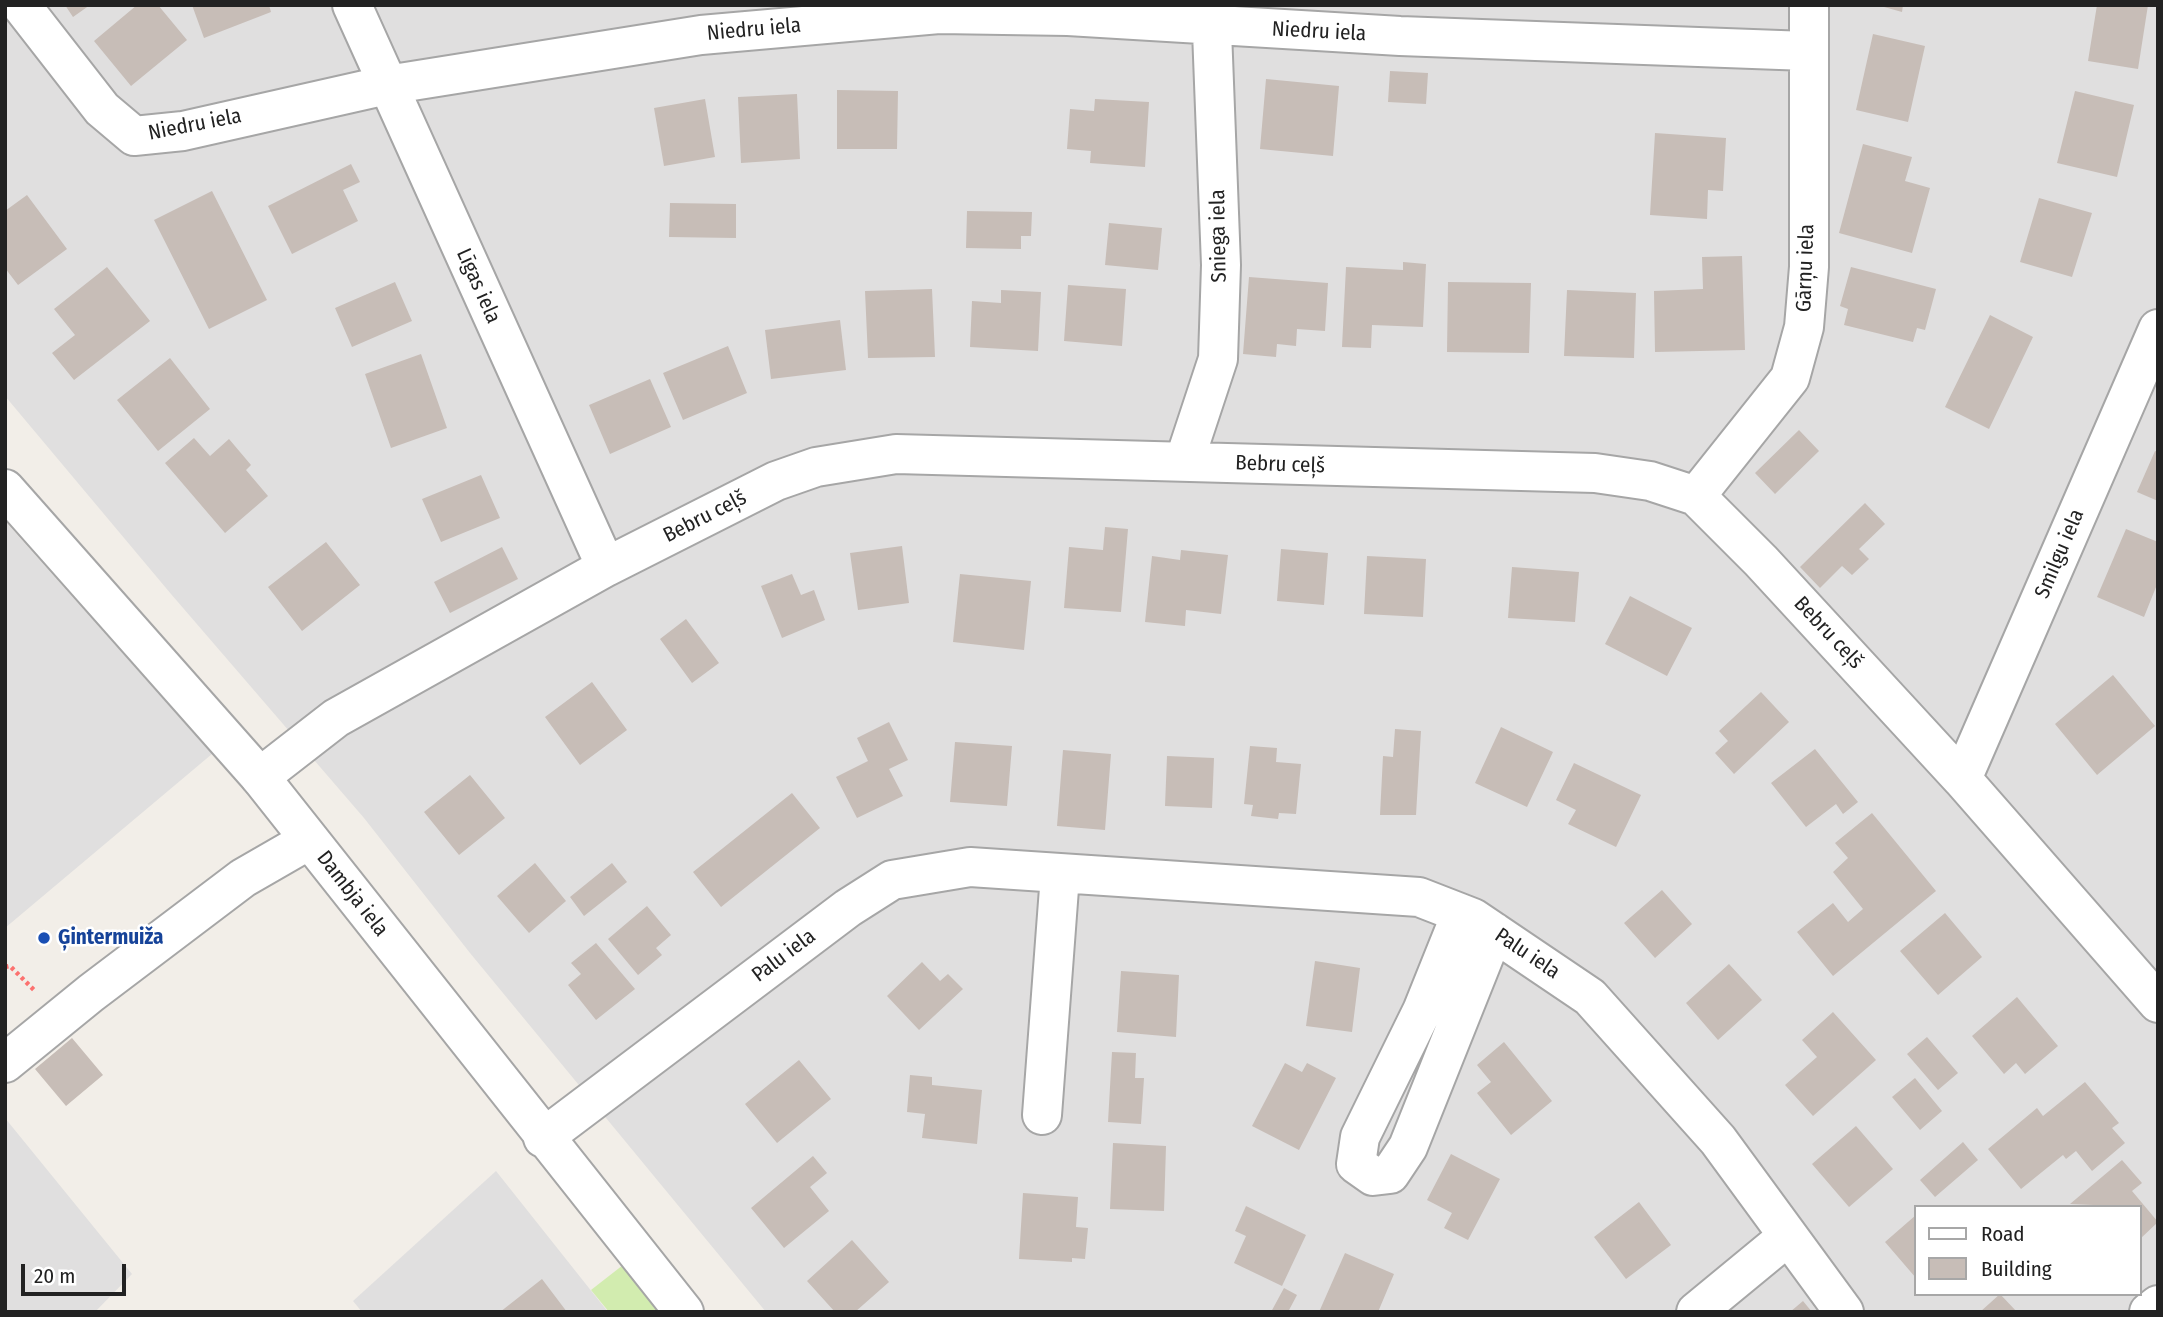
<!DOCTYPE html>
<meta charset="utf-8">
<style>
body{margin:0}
#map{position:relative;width:2163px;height:1317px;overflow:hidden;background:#f2eee8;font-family:"Fira Sans Condensed",sans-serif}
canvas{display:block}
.frame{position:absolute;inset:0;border:7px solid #222;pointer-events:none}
.legend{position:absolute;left:1914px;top:1205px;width:228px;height:91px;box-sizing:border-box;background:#fff;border:2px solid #a7a7a7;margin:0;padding:9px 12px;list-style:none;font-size:21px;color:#222}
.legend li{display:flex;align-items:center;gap:14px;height:35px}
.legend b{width:35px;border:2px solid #a7a7a7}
.scale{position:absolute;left:21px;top:1264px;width:105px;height:32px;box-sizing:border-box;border:4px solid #222;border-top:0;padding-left:9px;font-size:21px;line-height:24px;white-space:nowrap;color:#222;-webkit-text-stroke:5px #fff;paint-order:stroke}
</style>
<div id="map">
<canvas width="2163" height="1317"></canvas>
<div class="frame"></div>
<ul class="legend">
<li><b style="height:9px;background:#fff"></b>Road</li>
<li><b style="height:19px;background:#c7bdb7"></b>Building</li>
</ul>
<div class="scale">20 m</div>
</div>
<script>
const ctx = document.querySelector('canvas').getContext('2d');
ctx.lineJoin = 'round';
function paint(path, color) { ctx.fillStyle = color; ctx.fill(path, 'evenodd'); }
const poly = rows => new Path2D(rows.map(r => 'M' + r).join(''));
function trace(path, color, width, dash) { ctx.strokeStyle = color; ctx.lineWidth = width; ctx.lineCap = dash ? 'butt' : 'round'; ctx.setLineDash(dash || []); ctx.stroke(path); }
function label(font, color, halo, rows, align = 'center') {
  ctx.font = font + ' "Fira Sans Condensed",sans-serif'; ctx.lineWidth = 5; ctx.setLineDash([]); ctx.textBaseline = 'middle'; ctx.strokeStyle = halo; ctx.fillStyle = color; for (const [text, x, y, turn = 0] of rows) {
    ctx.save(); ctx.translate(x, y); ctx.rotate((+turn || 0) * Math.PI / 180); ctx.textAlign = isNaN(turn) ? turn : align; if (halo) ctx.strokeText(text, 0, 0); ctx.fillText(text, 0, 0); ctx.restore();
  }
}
const residential = poly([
 [5,5,2158,5,2158,1312,766,1312,470,953,364,818,171,594,5,396],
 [1916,1207,2140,1207,2140,1294,1916,1294],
 [5,521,212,754,5,928],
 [5,1118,132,1274,95,1312,5,1312],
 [496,1171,608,1312,362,1312,353,1301]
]);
const grass = poly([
 [623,1265,671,1312,609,1312,591,1290]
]);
const building = poly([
 [65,5,90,5,73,17],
 [137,5,158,5,187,40,131,86,94,41],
 [192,5,269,5,271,12,204,38],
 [1877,5,1903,5,1902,12],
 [2097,5,2148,5,2138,69,2088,61],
 [1873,34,1925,46,1908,122,1856,110],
 [1390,71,1428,73,1426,104,1388,102],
 [1266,79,1339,86,1333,156,1260,149],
 [837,90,898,91,897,149,837,149],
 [2075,91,2134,105,2117,177,2057,163],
 [797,94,800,159,741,163,738,97],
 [705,99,715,157,664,166,654,108],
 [1095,99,1149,102,1145,167,1090,163,1091,151,1067,149,1070,109,1094,111],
 [1655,133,1726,138,1723,191,1708,190,1707,219,1650,215],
 [1863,144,1912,157,1905,181,1930,188,1912,253,1839,233],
 [351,164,360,182,343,190,358,221,292,254,268,206],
 [212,191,267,300,209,329,154,220],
 [27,195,67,249,18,285,5,268,5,211],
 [2039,198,2092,213,2072,277,2020,262],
 [670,203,736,204,736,238,669,237],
 [967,211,1032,212,1031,236,1021,236,1021,249,966,248],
 [1109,223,1162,228,1158,270,1105,265],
 [1742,256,1745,350,1655,352,1654,291,1703,289,1702,257],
 [1403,262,1426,264,1423,327,1372,325,1371,348,1342,347,1346,267,1403,270],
 [107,267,150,321,74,380,52,353,75,335,54,309],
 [1851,267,1936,289,1925,330,1917,328,1913,342,1844,325,1848,309,1840,306],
 [1249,277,1328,283,1325,331,1297,329,1296,346,1277,344,1276,357,1243,354],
 [395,282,412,321,352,347,335,308],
 [1448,282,1531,283,1529,353,1447,352],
 [1068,285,1126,289,1122,346,1064,341],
 [932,289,935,357,868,358,865,291],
 [1001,290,1041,292,1038,351,970,347,972,301,1001,303],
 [1567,290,1636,293,1634,358,1564,356],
 [1990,315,2033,337,1989,429,1945,407],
 [840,320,846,370,771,379,765,330],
 [728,346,747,393,683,420,663,373],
 [421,354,447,428,391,448,365,374],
 [170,358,210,409,158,451,117,400],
 [650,379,671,427,610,454,589,405],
 [1799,430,1819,451,1775,494,1755,473],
 [194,438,210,456,229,439,251,465,246,470,268,496,225,533,165,463],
 [2155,451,2158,452,2158,501,2137,492],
 [481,475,500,518,441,542,422,499],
 [1865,503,1885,524,1859,549,1869,559,1852,575,1842,566,1820,588,1800,567],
 [1105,527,1128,529,1121,612,1064,608,1069,547,1103,550],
 [2126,529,2158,542,2158,582,2144,617,2097,597],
 [326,542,360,585,302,631,268,587],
 [902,546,909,603,858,610,850,553],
 [502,547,518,579,450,613,434,582],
 [1281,549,1328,553,1324,605,1277,601],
 [1181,550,1228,555,1221,614,1186,610,1185,626,1145,622,1152,556,1180,560],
 [1367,556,1426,559,1423,617,1364,614],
 [1512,567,1579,572,1575,622,1508,618],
 [792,574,801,595,814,590,825,620,782,638,761,586],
 [960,574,1031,581,1024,650,953,642],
 [1630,596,1692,628,1667,676,1605,644],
 [686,619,719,663,692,683,660,639],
 [2113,675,2155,726,2097,775,2055,724],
 [592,682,627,730,580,765,545,717],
 [1761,692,1789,722,1734,774,1715,753,1728,741,1719,731],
 [889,722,908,760,889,769,903,796,857,818,836,777,868,761,857,738],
 [1501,727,1553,752,1527,807,1475,783],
 [1395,729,1421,731,1416,815,1380,815,1383,756,1393,757],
 [955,742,1012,746,1007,806,950,802],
 [1250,746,1277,748,1276,762,1301,764,1296,814,1279,813,1278,819,1251,816,1253,805,1244,804],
 [1815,749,1858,802,1843,814,1836,804,1806,827,1771,783],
 [1063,750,1111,754,1105,830,1057,826],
 [1167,756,1214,758,1212,808,1165,806],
 [1574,763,1641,795,1616,847,1568,824,1576,810,1556,800],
 [470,775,505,818,459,855,424,812],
 [792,793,820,828,721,907,693,872],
 [1872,813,1936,891,1833,976,1797,932,1833,903,1848,922,1863,909,1833,872,1848,858,1835,843],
 [535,863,566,901,529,933,497,896],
 [612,863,627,882,584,916,570,897],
 [1662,890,1692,924,1655,958,1624,923],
 [647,906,671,935,656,948,662,955,638,975,608,939],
 [1945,913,1982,957,1938,995,1900,951],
 [596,943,635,989,596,1020,568,985,581,974,571,963],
 [1315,961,1360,968,1352,1032,1306,1026],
 [922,962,940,981,948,974,963,989,919,1030,887,996],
 [1729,964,1762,1000,1718,1040,1686,1003],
 [1121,971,1179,975,1176,1037,1117,1032],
 [2017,997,2058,1046,2025,1074,2016,1063,2004,1074,1972,1036],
 [1833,1012,1876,1060,1813,1116,1785,1085,1817,1057,1802,1040],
 [1927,1037,1958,1073,1938,1090,1907,1054],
 [72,1038,103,1075,66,1106,35,1069],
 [1504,1042,1552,1101,1511,1135,1477,1093,1491,1082,1477,1065],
 [1112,1052,1136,1053,1135,1078,1144,1078,1141,1124,1108,1122],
 [799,1060,831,1099,777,1143,745,1104],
 [1285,1063,1302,1072,1307,1063,1336,1078,1299,1150,1252,1126],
 [910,1075,932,1077,932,1085,982,1090,977,1144,922,1138,925,1114,907,1112],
 [1915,1078,1942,1111,1920,1130,1892,1097],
 [2085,1082,2119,1123,2112,1128,2125,1143,2092,1171,2076,1151,2066,1159,2063,1155,2021,1189,1988,1149,2037,1108,2043,1116],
 [1856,1126,1893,1169,1849,1207,1812,1164],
 [1963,1142,1978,1160,1935,1197,1920,1180],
 [1113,1143,1166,1146,1164,1211,1110,1209],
 [1451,1154,1500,1179,1468,1240,1444,1228,1452,1213,1427,1200],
 [813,1156,827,1173,810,1187,829,1211,784,1248,751,1208],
 [2122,1160,2142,1183,2132,1191,2158,1222,2140,1239,2140,1207,2070,1204],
 [1023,1193,1078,1197,1076,1227,1088,1228,1085,1259,1072,1258,1072,1262,1019,1259],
 [1639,1202,1671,1245,1626,1279,1594,1237],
 [1246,1206,1306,1235,1282,1286,1234,1263,1246,1236,1235,1231],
 [1916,1215,1916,1278,1885,1242],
 [852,1240,889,1282,855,1312,835,1312,807,1281],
 [1345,1253,1394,1274,1378,1312,1319,1312],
 [542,1279,567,1312,500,1312],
 [1284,1288,1297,1295,1288,1312,1271,1312],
 [2000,1294,2017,1312,1980,1312],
 [1803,1301,1812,1312,1790,1312]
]);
const path = poly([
 [5,967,10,966,36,992]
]);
const minor = poly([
 [21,5,102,109,134,136,183,131,387,85,701,35,939,14,1068,16,1400,36,1807,51],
 [352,5,606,567],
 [1184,462,1218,359,1221,265,1211,5],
 [1696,496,1790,378,1804,327,1809,267,1809,5],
 [260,777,336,718,606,567,776,481,816,467,896,454,1595,473,1650,481,1696,496,1761,561,1962,779,2158,1003],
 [1962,779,2158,329],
 [1461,914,1422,1011,1360,1137,1356,1164,1373,1176,1390,1174,1408,1147,1494,932],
 [5,1063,91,993,243,878,309,840],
 [1042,1115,1060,875],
 [543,1138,848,908,892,880,970,867,1419,897,1473,918,1590,997,1718,1140,1844,1312],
 [1696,1312,1787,1237],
 [2149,1312,2158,1305]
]);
const tertiary = poly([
 [5,489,260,777,684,1312]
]);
const markers = [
 [44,938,7,"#1a4fb4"]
];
const streetNames = [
 ["Niedru iela",754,30,-5],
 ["Niedru iela",1319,32,3],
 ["Niedru iela",195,125,-11],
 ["Sniega iela",1219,236,-91],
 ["Gārņu iela",1806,268,-88],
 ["Līgas iela",478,286,66],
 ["Bebru ceļš",1280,465,2],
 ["Bebru ceļš",705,517,-27],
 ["Smilgu iela",2060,554,-67],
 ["Bebru ceļš",1828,633,47],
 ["Dambja iela",352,894,52],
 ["Palu iela",1527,954,34],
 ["Palu iela",784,956,-37]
];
const transitNames = [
 ["Ģintermuiža",58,938]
];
paint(residential, '#e0dfdf');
paint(grass, '#d2ecaf');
paint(building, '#c7bdb7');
trace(minor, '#a6a6a6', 42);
trace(tertiary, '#a6a6a6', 42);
trace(path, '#fc716f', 4.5, [3.5, 3.5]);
trace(minor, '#fff', 38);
trace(tertiary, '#fff', 38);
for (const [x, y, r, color] of markers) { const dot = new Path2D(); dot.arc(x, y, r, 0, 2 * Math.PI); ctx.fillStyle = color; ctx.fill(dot); trace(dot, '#fff', 2.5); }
label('21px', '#222', '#fff', streetNames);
label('bold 21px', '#164399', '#fff', transitNames, 'left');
</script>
